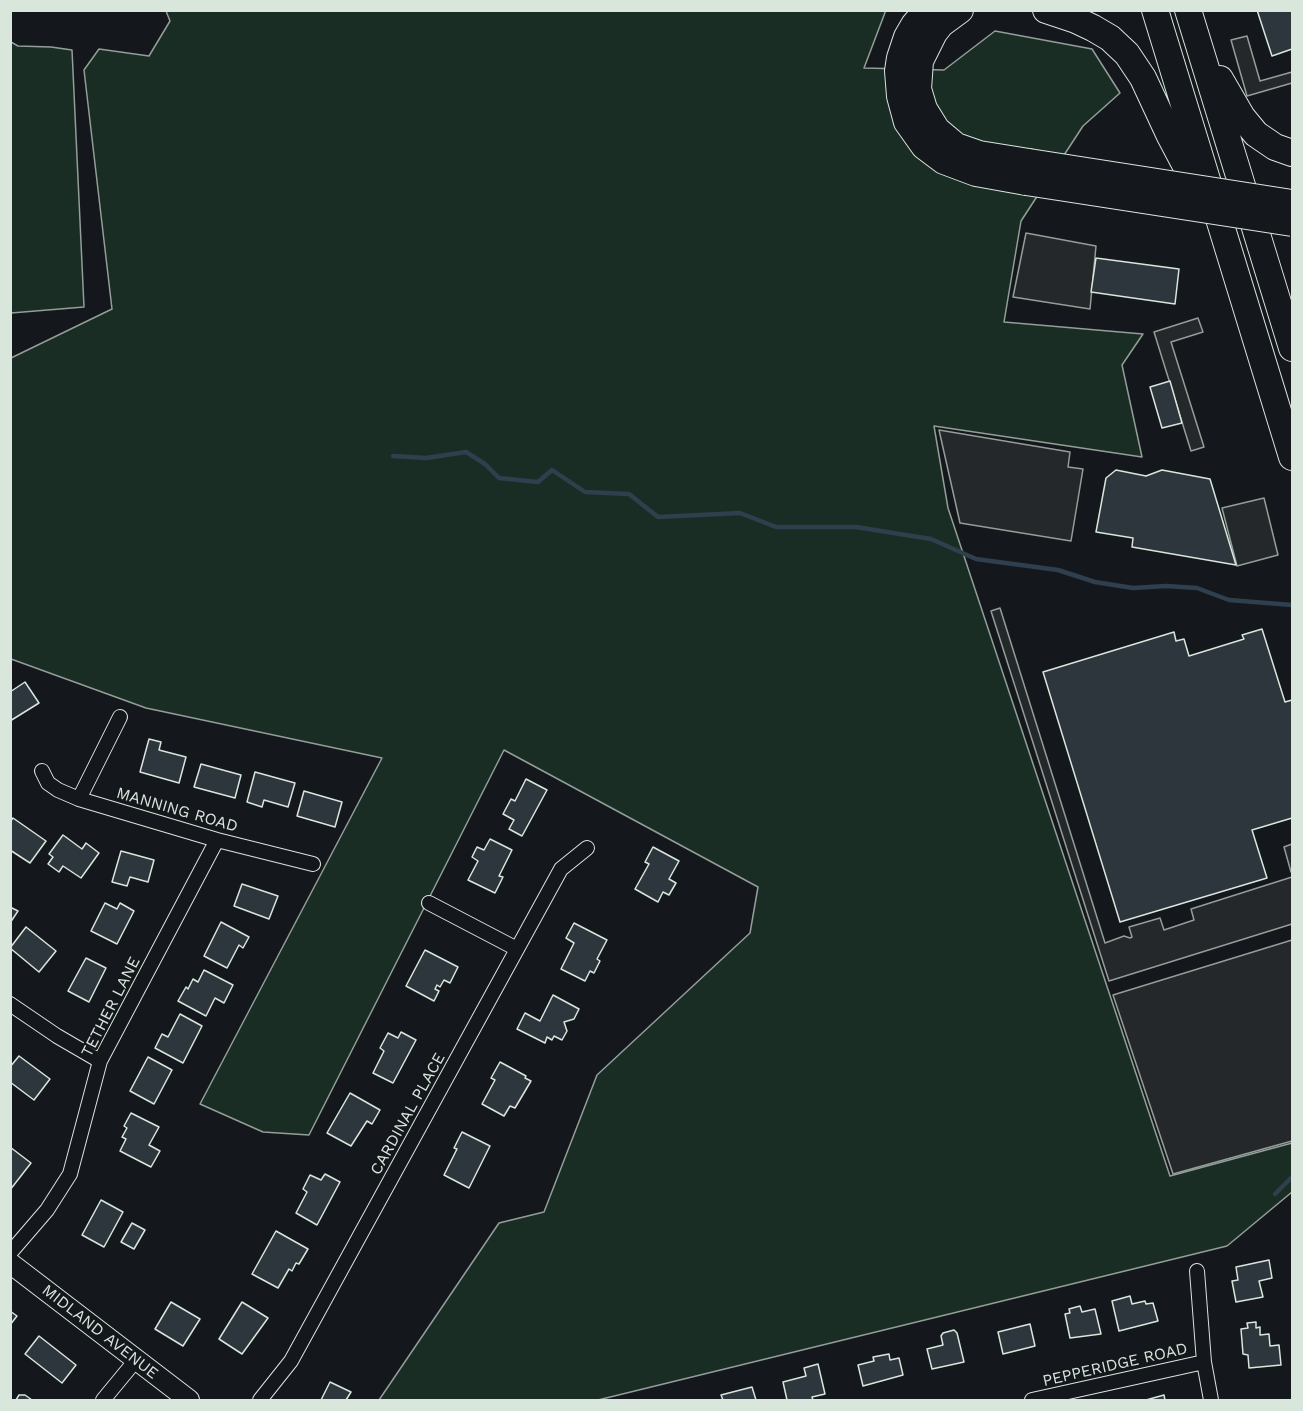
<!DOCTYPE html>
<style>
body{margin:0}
#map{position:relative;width:1303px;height:1411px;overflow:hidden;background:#14181c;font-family:"Work Sans",sans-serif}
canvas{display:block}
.frame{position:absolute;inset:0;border:12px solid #d8e6dc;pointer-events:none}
</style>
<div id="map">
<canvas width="1303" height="1411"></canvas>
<div class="frame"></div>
</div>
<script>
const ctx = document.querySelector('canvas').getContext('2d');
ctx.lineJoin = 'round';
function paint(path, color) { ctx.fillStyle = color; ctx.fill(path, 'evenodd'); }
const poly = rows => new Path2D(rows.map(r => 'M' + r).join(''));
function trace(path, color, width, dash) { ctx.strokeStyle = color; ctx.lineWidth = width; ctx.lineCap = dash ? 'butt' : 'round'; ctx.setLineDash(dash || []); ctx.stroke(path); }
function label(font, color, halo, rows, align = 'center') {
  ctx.font = font + ' "Work Sans",sans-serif'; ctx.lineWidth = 4.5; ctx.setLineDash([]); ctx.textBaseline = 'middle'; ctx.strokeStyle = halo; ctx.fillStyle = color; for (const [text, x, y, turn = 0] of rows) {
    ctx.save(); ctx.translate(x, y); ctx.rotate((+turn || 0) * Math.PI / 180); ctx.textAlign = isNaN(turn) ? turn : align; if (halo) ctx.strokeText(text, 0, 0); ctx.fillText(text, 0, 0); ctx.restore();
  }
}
const green = poly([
 [886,10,864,68,944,70,995,31,1092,49,1120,93,1083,126,1021,221,1004,322,1143,334,1122,365,1142,457,934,426,948,508,1170,1176,1292,1143,1292,1192,1227,1246,598,1400,379,1400,499,1223,544,1212,597,1075,750,933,758,887,504,750,309,1135,263,1132,200,1104,382,758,146,708,11,659,11,358,112,309,84,70,99,49,149,56,170,21,166,11,886,10],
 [11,42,18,46,51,47,72,50,84,307,11,313,11,42]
]);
const parking = poly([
 [1247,36,1260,81,1292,72,1292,83,1247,96,1231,40,1247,36],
 [1026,233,1096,246,1090,309,1013,297,1026,233],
 [1198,318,1203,332,1171,342,1204,447,1191,451,1154,332,1198,318],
 [939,430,1070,452,1068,467,1083,469,1071,541,960,523,939,430],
 [1264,498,1278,555,1237,566,1222,508,1264,498],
 [1000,608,1105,943,1124,936,1130,938,1132,937,1129,927,1160,918,1164,930,1194,920,1191,909,1292,877,1292,924,1109,981,991,611,1000,608],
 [1292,844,1292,871,1291,872,1284,847,1292,844],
 [1292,940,1292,1141,1173,1174,1113,995,1292,940]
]);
const stream = poly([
 [393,456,426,458,466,452,485,464,499,478,538,482,552,470,585,492,629,494,658,517,740,513,776,527,856,527,931,539,976,559,1058,570,1095,582,1133,588,1166,586,1197,588,1229,600,1292,605],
 [1275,1194,1292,1177]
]);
const building = poly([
 [1257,10,1292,10,1292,49,1272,56,1257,10],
 [1096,258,1179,269,1175,304,1091,292,1096,258],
 [1170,381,1182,423,1162,428,1150,387,1170,381],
 [1116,470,1146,476,1162,470,1210,479,1236,565,1132,547,1133,538,1096,532,1106,478,1116,470],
 [1262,629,1285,702,1292,700,1292,818,1252,830,1267,878,1120,922,1043,672,1174,632,1176,641,1184,639,1189,656,1244,639,1242,635,1262,629],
 [25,682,39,703,10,721,10,692,25,682],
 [149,739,161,742,159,750,186,757,179,783,140,772,149,739],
 [201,764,241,775,235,798,194,787,201,764],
 [255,772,295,783,288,807,264,800,262,807,247,802,255,772],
 [526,779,547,790,522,836,509,829,514,820,503,814,511,799,515,801,526,779],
 [304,791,342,802,335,827,297,816,304,791],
 [13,818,46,841,30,863,10,850,10,822,13,818],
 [63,835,82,849,86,843,99,853,81,878,63,866,59,872,48,864,53,857,49,854,63,835],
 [490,839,512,850,499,876,503,877,495,893,468,880,478,861,472,857,477,847,484,850,490,839],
 [653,847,679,861,669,879,676,883,669,895,663,892,658,902,635,889,649,864,645,862,653,847],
 [121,851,154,860,148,882,130,877,127,886,112,882,121,851],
 [242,884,278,896,269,919,234,906,242,884],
 [105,903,117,909,120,903,134,911,117,944,91,931,105,903],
 [10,907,18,911,10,923,10,907],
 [221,922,249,937,243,948,239,945,227,968,204,956,221,922],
 [574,923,607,940,597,959,600,961,594,973,590,971,585,981,561,969,574,943,566,938,574,923],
 [26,927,56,951,39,972,10,948,26,927],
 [425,950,458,967,450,983,444,980,440,987,437,985,435,989,439,991,434,1001,406,986,425,950],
 [86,958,106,968,89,1002,68,991,86,958],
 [204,970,233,985,224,1003,215,998,206,1016,178,1001,186,987,188,989,193,979,198,982,204,970],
 [553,995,579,1009,574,1019,564,1022,567,1031,562,1040,554,1036,552,1040,547,1037,545,1043,517,1029,525,1013,540,1021,553,995],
 [180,1014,202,1026,183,1063,155,1048,162,1034,168,1037,180,1014],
 [401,1032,416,1040,393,1083,373,1073,384,1051,380,1048,388,1033,398,1038,401,1032],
 [19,1056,50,1079,34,1100,10,1082,10,1067,19,1056],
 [148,1057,172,1070,154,1104,130,1091,148,1057],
 [500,1062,526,1076,525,1078,531,1081,515,1108,510,1106,504,1116,482,1104,495,1080,491,1078,500,1062],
 [350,1093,380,1110,372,1124,367,1121,351,1146,327,1133,350,1093],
 [131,1113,159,1127,149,1145,160,1151,151,1167,120,1151,126,1139,122,1137,127,1128,124,1126,131,1113],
 [462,1132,490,1146,469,1188,444,1175,457,1149,454,1148,462,1132],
 [10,1147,31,1163,10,1190,10,1147],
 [325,1174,340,1182,317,1225,296,1213,307,1192,303,1189,310,1175,321,1180,325,1174],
 [101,1200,123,1212,104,1247,82,1235,101,1200],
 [132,1223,145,1230,134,1249,121,1242,132,1223],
 [276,1231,308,1249,299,1264,296,1263,292,1271,289,1269,278,1288,252,1274,276,1231],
 [1269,1260,1272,1278,1259,1281,1263,1297,1236,1302,1232,1281,1238,1280,1236,1267,1269,1260],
 [1130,1296,1132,1304,1145,1301,1146,1304,1153,1303,1158,1321,1119,1331,1112,1301,1130,1296],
 [171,1302,200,1319,183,1346,155,1329,171,1302],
 [242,1302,268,1318,242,1354,219,1339,242,1302],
 [1080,1306,1082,1312,1095,1309,1101,1334,1070,1338,1065,1314,1070,1313,1069,1309,1080,1306],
 [10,1311,17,1316,10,1325,10,1311],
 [1256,1322,1256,1328,1260,1327,1260,1335,1269,1334,1270,1346,1279,1345,1281,1365,1249,1368,1248,1355,1243,1354,1241,1329,1248,1328,1247,1323,1256,1322],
 [1030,1324,1035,1346,1003,1354,998,1332,1030,1324],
 [954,1330,957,1333,964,1362,932,1369,927,1349,943,1345,941,1336,943,1333,954,1330],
 [39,1336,76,1365,62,1383,25,1354,39,1336],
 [889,1354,890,1360,899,1358,903,1375,863,1386,858,1365,874,1361,873,1357,889,1354],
 [818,1364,825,1394,812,1397,813,1400,787,1400,783,1382,806,1376,804,1368,818,1364],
 [330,1382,351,1392,346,1400,321,1400,330,1382],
 [752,1387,756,1400,723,1400,721,1395,752,1387],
 [19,1395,25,1395,32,1400,16,1400,19,1395],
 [1164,1395,1165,1400,1146,1400,1164,1395]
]);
const street = poly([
 [42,771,48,783,58,790,79,799,217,840,313,864],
 [79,799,120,717],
 [429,903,517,949],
 [10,1004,57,1036,100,1061],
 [10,1253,47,1210,70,1174,100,1061,217,840],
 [1197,1271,1204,1362,1211,1400],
 [103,1400,136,1360],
 [260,1400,291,1361,561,869,587,848],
 [1032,1400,1204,1362]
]);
const secondary = poly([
 [10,1263,189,1400]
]);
const highway = poly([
 [927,10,914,25,907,37,900,58,898,71,900,96,907,122,924,146,944,161,976,173,1026,182],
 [960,10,941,24,934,33,920,61,918,89,924,109,937,130,956,146,979,154,1029,162],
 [1046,10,1076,20,1093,28,1110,38,1127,54,1143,78,1170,136,1198,189],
 [1155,10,1292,457],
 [1188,10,1292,348],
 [1220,79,1242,117,1256,134,1275,147,1292,153]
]);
const highwayBridge = poly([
 [1029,162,1292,203],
 [1026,182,1292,223]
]);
const streetNames = [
 ["MANNING ROAD",177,810,16],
 ["TETHER LANE",111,1007,-63],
 ["CARDINAL PLACE",408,1114,-61],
 ["MIDLAND AVENUE",100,1332,38],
 ["PEPPERIDGE ROAD",1115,1365,-13]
];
paint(green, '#1a2d24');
trace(green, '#939e99', 1.5);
paint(parking, '#24282b');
trace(parking, '#939e99', 1.5);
trace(stream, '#2f3f4d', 4.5);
paint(building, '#2c363c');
trace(building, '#d8e6dc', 1.5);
trace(street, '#d8e6dc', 16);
trace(secondary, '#d8e6dc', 22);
trace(highway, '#d8e6dc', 28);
trace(street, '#14181c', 14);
trace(secondary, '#14181c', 20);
trace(highway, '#14181c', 26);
trace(highwayBridge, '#d8e6dc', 28, []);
trace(highwayBridge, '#14181c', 26);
label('16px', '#d8e6dc', '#14181c', streetNames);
</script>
